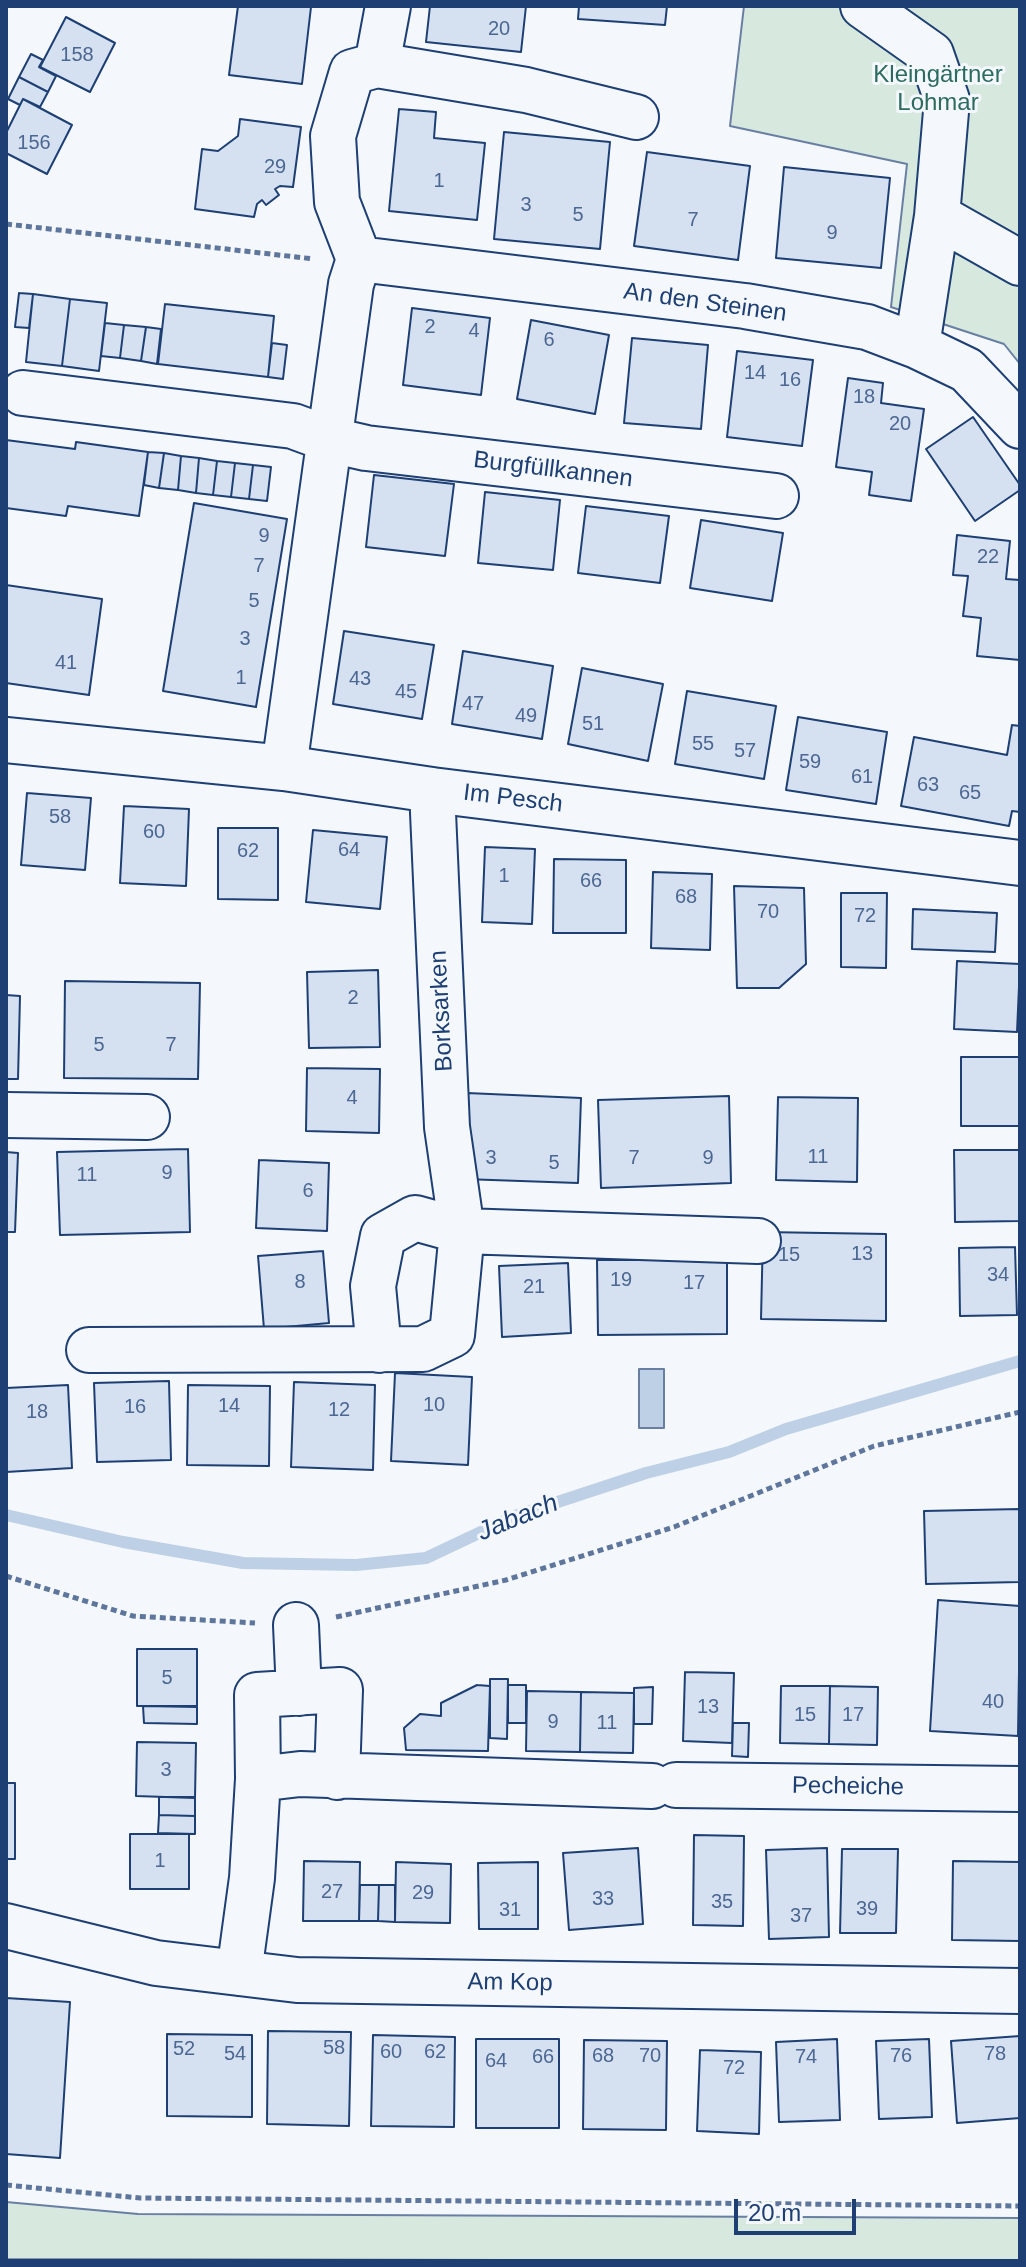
<!DOCTYPE html>
<meta charset="utf-8">
<style>
body{margin:0}
#map{position:relative;width:1026px;height:2267px;overflow:hidden;background:#f4f7fb;font-family:Helvetica,sans-serif}
canvas{display:block}
.frame{position:absolute;inset:0;border:8px solid #1d3f73;pointer-events:none}
.scale{position:absolute;left:734px;top:2199px;width:122px;height:36px;box-sizing:border-box;border:4px solid #1d3f73;border-top:0;padding-left:10px;font-size:24px;line-height:28px;white-space:nowrap;color:#1d3f73;-webkit-text-stroke:6px #f4f7fb;paint-order:stroke}
</style>
<div id="map">
<canvas width="1026" height="2267"></canvas>
<div class="frame"></div>
<div class="scale">20 m</div>
</div>
<script>
const ctx = document.querySelector('canvas').getContext('2d');
ctx.lineJoin = 'round';
function paint(path, color) { ctx.fillStyle = color; ctx.fill(path, 'evenodd'); }
const poly = rows => new Path2D(rows.map(r => 'M' + r).join(''));
function trace(path, color, width, dash) { ctx.strokeStyle = color; ctx.lineWidth = width; ctx.lineCap = dash ? 'butt' : 'round'; ctx.setLineDash(dash || []); ctx.stroke(path); }
function label(font, color, halo, rows, align = 'center') {
  ctx.font = font + ' Helvetica,sans-serif'; ctx.lineWidth = 6; ctx.setLineDash([]); ctx.textBaseline = 'middle'; ctx.strokeStyle = halo; ctx.fillStyle = color; for (const [text, x, y, turn = 0] of rows) {
    ctx.save(); ctx.translate(x, y); ctx.rotate((+turn || 0) * Math.PI / 180); ctx.textAlign = isNaN(turn) ? turn : align; if (halo) ctx.strokeText(text, 0, 0); ctx.fillText(text, 0, 0); ctx.restore();
  }
}
const green = poly([
 [744,6,1020,6,1020,364,1004,344,891,307,907,164,730,126,744,6],
 [6,2202,138,2214,1020,2218,1020,2261,6,2259,6,2202]
]);
const water = poly([
 [639,1369,664,1369,664,1428,639,1428,639,1369]
]);
const stream = poly([
 [6,1515,123,1542,243,1563,356,1565,426,1558,515,1516,646,1473,729,1452,786,1429,1020,1361]
]);
const building = poly([
 [238,6,311,7,302,84,229,75,238,6],
 [430,6,526,6,521,52,426,42,430,6],
 [579,6,667,6,665,25,578,19,579,6],
 [66,17,115,43,90,92,40,67,66,17],
 [31,54,43,60,39,67,56,76,48,92,19,77,31,54],
 [19,77,48,92,40,107,23,99,20,105,8,99,19,77],
 [23,99,72,125,47,174,6,153,6,133,23,99],
 [399,109,436,112,434,138,485,143,477,220,389,211,399,109],
 [240,119,301,127,293,187,280,186,275,189,279,195,266,205,262,200,257,204,254,217,195,209,202,149,218,151,238,136,240,119],
 [504,132,610,142,600,249,494,239,504,132],
 [647,152,750,166,738,260,634,246,647,152],
 [784,167,890,178,881,268,776,258,784,167],
 [19,293,33,294,29,328,15,327,19,293],
 [33,294,70,299,62,366,26,362,33,294],
 [70,299,107,303,99,371,62,366,70,299],
 [165,304,274,316,268,377,158,364,165,304],
 [412,308,490,318,481,395,403,385,412,308],
 [531,320,609,335,595,414,517,399,531,320],
 [105,323,124,325,120,358,101,356,105,323],
 [124,325,146,327,141,361,120,358,124,325],
 [146,327,161,329,157,364,141,361,146,327],
 [632,338,708,345,701,429,624,423,632,338],
 [272,343,287,345,283,379,268,377,272,343],
 [737,351,813,360,802,446,727,437,737,351],
 [848,378,883,383,881,403,924,409,911,501,869,495,872,472,836,467,848,378],
 [973,417,1020,485,1020,490,975,521,926,449,973,417],
 [6,440,75,449,76,442,148,452,139,516,68,506,66,516,6,508,6,440],
 [148,452,164,453,159,488,144,485,148,452],
 [164,453,181,456,178,490,159,488,164,453],
 [181,456,199,458,196,493,178,490,181,456],
 [199,458,217,461,213,495,196,493,199,458],
 [217,461,235,463,231,497,213,495,217,461],
 [235,463,253,465,249,499,231,497,235,463],
 [253,465,271,467,267,501,249,499,253,465],
 [374,475,454,484,445,556,366,547,374,475],
 [485,492,560,500,553,570,478,563,485,492],
 [194,503,287,519,256,707,163,691,194,503],
 [586,506,669,516,660,583,578,573,586,506],
 [701,520,783,533,772,601,690,588,701,520],
 [957,535,1010,541,1006,579,1020,580,1020,660,977,656,981,618,963,616,968,576,953,575,957,535],
 [6,585,102,599,89,695,6,683,6,585],
 [344,631,434,645,422,719,333,704,344,631],
 [463,651,553,666,542,739,452,724,463,651],
 [582,668,663,684,648,761,568,744,582,668],
 [687,691,776,706,764,779,675,764,687,691],
 [798,717,887,732,876,804,786,790,798,717],
 [1012,725,1020,726,1020,812,1012,811,1009,826,901,806,914,737,1007,755,1012,725],
 [27,793,91,798,85,870,21,865,27,793],
 [124,806,189,809,186,886,120,883,124,806],
 [218,828,278,828,278,900,218,899,218,828],
 [313,830,387,837,380,909,306,902,313,830],
 [485,847,535,849,532,924,482,922,485,847],
 [554,859,626,860,626,933,553,933,554,859],
 [653,872,712,874,710,950,651,948,653,872],
 [734,886,804,888,806,964,779,988,737,988,734,886],
 [841,893,887,893,886,968,841,967,841,893],
 [913,909,997,913,995,952,912,949,913,909],
 [957,961,1020,964,1017,1032,954,1029,957,961],
 [378,970,380,1047,309,1048,307,972,378,970],
 [65,981,200,983,198,1079,64,1078,65,981],
 [6,995,20,996,18,1079,6,1079,6,995],
 [961,1057,1020,1057,1020,1126,961,1126,961,1057],
 [307,1068,380,1069,379,1133,306,1131,307,1068],
 [467,1093,581,1098,578,1183,463,1179,467,1093],
 [729,1096,731,1183,601,1188,598,1100,729,1096],
 [778,1097,858,1098,857,1182,776,1180,778,1097],
 [188,1149,190,1232,60,1235,57,1152,188,1149],
 [954,1150,1020,1150,1020,1221,955,1222,954,1150],
 [6,1152,18,1153,15,1232,6,1232,6,1152],
 [259,1160,329,1163,327,1231,256,1228,259,1160],
 [763,1232,886,1234,886,1321,761,1319,763,1232],
 [1015,1247,1017,1315,960,1316,959,1248,1015,1247],
 [323,1251,329,1323,264,1329,258,1256,323,1251],
 [597,1260,727,1260,727,1334,598,1335,597,1260],
 [568,1263,571,1333,502,1337,499,1266,568,1263],
 [395,1373,472,1377,468,1465,391,1461,395,1373],
 [169,1381,171,1460,97,1462,94,1383,169,1381],
 [294,1382,375,1385,373,1470,291,1467,294,1382],
 [68,1385,72,1468,6,1472,6,1388,68,1385],
 [188,1385,270,1386,269,1466,187,1465,188,1385],
 [1020,1509,1020,1582,926,1584,924,1511,1020,1509],
 [938,1600,1020,1606,1018,1736,930,1731,938,1600],
 [137,1649,197,1649,197,1706,137,1706,137,1649],
 [685,1672,734,1673,732,1743,683,1741,685,1672],
 [490,1679,508,1679,507,1739,490,1738,490,1679],
 [477,1685,490,1686,488,1751,406,1750,404,1728,420,1714,441,1716,441,1703,477,1685],
 [508,1685,526,1685,526,1723,508,1723,508,1685],
 [781,1686,830,1686,829,1744,780,1743,781,1686],
 [830,1686,878,1687,877,1745,829,1744,830,1686],
 [653,1687,652,1724,634,1724,634,1688,653,1687],
 [527,1691,581,1692,580,1752,526,1751,527,1691],
 [581,1692,634,1693,633,1753,580,1752,581,1692],
 [143,1706,197,1707,197,1724,144,1723,143,1706],
 [733,1723,749,1723,748,1757,732,1756,733,1723],
 [137,1742,196,1743,195,1798,136,1796,137,1742],
 [6,1783,15,1783,15,1859,6,1859,6,1783],
 [159,1797,195,1797,195,1816,159,1815,159,1797],
 [159,1815,195,1816,195,1834,158,1833,159,1815],
 [130,1834,189,1834,189,1889,130,1889,130,1834],
 [694,1835,744,1836,743,1926,693,1925,694,1835],
 [638,1848,643,1924,569,1930,563,1853,638,1848],
 [827,1848,829,1937,769,1939,766,1850,827,1848],
 [842,1849,898,1849,896,1933,840,1933,842,1849],
 [304,1861,360,1862,359,1921,303,1921,304,1861],
 [953,1861,1020,1862,1020,1941,952,1940,953,1861],
 [396,1862,451,1864,450,1923,395,1922,396,1862],
 [538,1862,538,1929,479,1929,478,1863,538,1862],
 [360,1885,379,1885,378,1921,359,1921,360,1885],
 [379,1885,395,1885,395,1922,378,1921,379,1885],
 [6,1998,70,2002,60,2158,6,2154,6,1998],
 [268,2031,351,2032,349,2126,267,2124,268,2031],
 [167,2034,252,2035,252,2117,167,2116,167,2034],
 [373,2035,455,2037,454,2127,371,2126,373,2035],
 [1020,2036,1020,2118,957,2123,951,2041,1020,2036],
 [476,2039,559,2039,559,2128,476,2128,476,2039],
 [837,2039,840,2120,779,2122,776,2042,837,2039],
 [929,2039,932,2117,879,2119,876,2041,929,2039],
 [584,2040,667,2041,666,2130,583,2129,584,2040],
 [700,2050,761,2052,759,2134,697,2131,700,2050]
]);
const path = poly([
 [6,224,314,259],
 [6,1576,133,1616,255,1623],
 [336,1617,506,1580,674,1527,874,1446,1020,1412],
 [6,2185,140,2198,1020,2206]
]);
const minor = poly([
 [863,6,931,54,947,100,937,216,917,346],
 [377,65,526,90,636,117],
 [937,216,1020,263],
 [359,259,745,306,867,327,917,346,967,370,1020,426],
 [23,393,293,426,331,440,366,448,776,496],
 [6,740,284,768,432,790,1020,863],
 [284,768,351,284,359,259,337,202,333,136,352,72,377,65,388,6],
 [6,1115,147,1117],
 [89,1350,423,1349,452,1335,462,1231,447,1127,432,790],
 [379,1350,373,1286,383,1236,415,1218,462,1231,758,1241],
 [296,1625,299,1693],
 [258,1779,257,1695,340,1690,337,1777],
 [676,1785,1020,1789],
 [6,1926,156,1963,297,1980,1020,1991],
 [239,1973,252,1878,258,1779,300,1774,652,1786]
]);
const numberNames = [
 ["20",499,29],
 ["158",77,55],
 ["156",34,143],
 ["29",275,167],
 ["1",439,181],
 ["3",526,205],
 ["5",578,215],
 ["7",693,220],
 ["9",832,233],
 ["2",430,327],
 ["4",474,331],
 ["6",549,340],
 ["14",755,373],
 ["16",790,380],
 ["18",864,397],
 ["20",900,424],
 ["9",264,536],
 ["22",988,557],
 ["7",259,566],
 ["5",254,601],
 ["3",245,639],
 ["41",66,663],
 ["1",241,678],
 ["43",360,679],
 ["45",406,692],
 ["47",473,704],
 ["49",526,716],
 ["51",593,724],
 ["55",703,744],
 ["57",745,751],
 ["59",810,762],
 ["61",862,777],
 ["63",928,785],
 ["65",970,793],
 ["58",60,817],
 ["60",154,832],
 ["64",349,850],
 ["62",248,851],
 ["1",504,876],
 ["66",591,881],
 ["68",686,897],
 ["70",768,912],
 ["72",865,916],
 ["2",353,998],
 ["5",99,1045],
 ["7",171,1045],
 ["4",352,1098],
 ["11",818,1157],
 ["3",491,1158],
 ["7",634,1158],
 ["9",708,1158],
 ["5",554,1163],
 ["9",167,1173],
 ["11",87,1175],
 ["6",308,1191],
 ["13",862,1254],
 ["15",789,1255],
 ["34",998,1275],
 ["19",621,1280],
 ["8",300,1282],
 ["17",694,1283],
 ["21",534,1287],
 ["10",434,1405],
 ["14",229,1406],
 ["16",135,1407],
 ["12",339,1410],
 ["18",37,1412],
 ["5",167,1678],
 ["40",993,1702],
 ["13",708,1707],
 ["15",805,1715],
 ["17",853,1715],
 ["9",553,1722],
 ["11",607,1723],
 ["3",166,1770],
 ["1",160,1861],
 ["27",332,1892],
 ["29",423,1893],
 ["33",603,1899],
 ["35",722,1902],
 ["39",867,1909],
 ["31",510,1910],
 ["37",801,1916],
 ["58",334,2048],
 ["52",184,2049],
 ["60",391,2052],
 ["62",435,2052],
 ["54",235,2054],
 ["78",995,2054],
 ["68",603,2056],
 ["70",650,2056],
 ["76",901,2056],
 ["66",543,2057],
 ["74",806,2057],
 ["64",496,2061],
 ["72",734,2068]
];
const parkNames = [
 ["Kleingärtner",938,75],
 ["Lohmar",938,103]
];
const streetNames = [
 ["An den Steinen",705,303,8],
 ["Burgfüllkannen",553,470,7],
 ["Im Pesch",513,799,7],
 ["Borksarken",442,1011,-93],
 ["Pecheiche",848,1787,1],
 ["Am Kop",510,1983,1]
];
const waterNames = [
 ["Jabach",518,1518,-22]
];
paint(green, '#d7e8df');
trace(green, '#687fa3', 2);
paint(water, '#bed0e5');
trace(water, '#687fa3', 2);
trace(stream, '#bed0e5', 12);
paint(building, '#d5e0f0');
trace(building, '#1d3f73', 2);
trace(minor, '#1d3f73', 48);
trace(path, '#5e769c', 5, [6, 4]);
trace(minor, '#f4f7fb', 44);
label('20px', '#4b6792', null, numberNames);
label('24px', '#2c6c60', '#f4f7fb', parkNames);
label('24px', '#1d3f73', '#f4f7fb', streetNames);
label('italic 26px', '#1d3f73', '#f4f7fb', waterNames);
</script>
